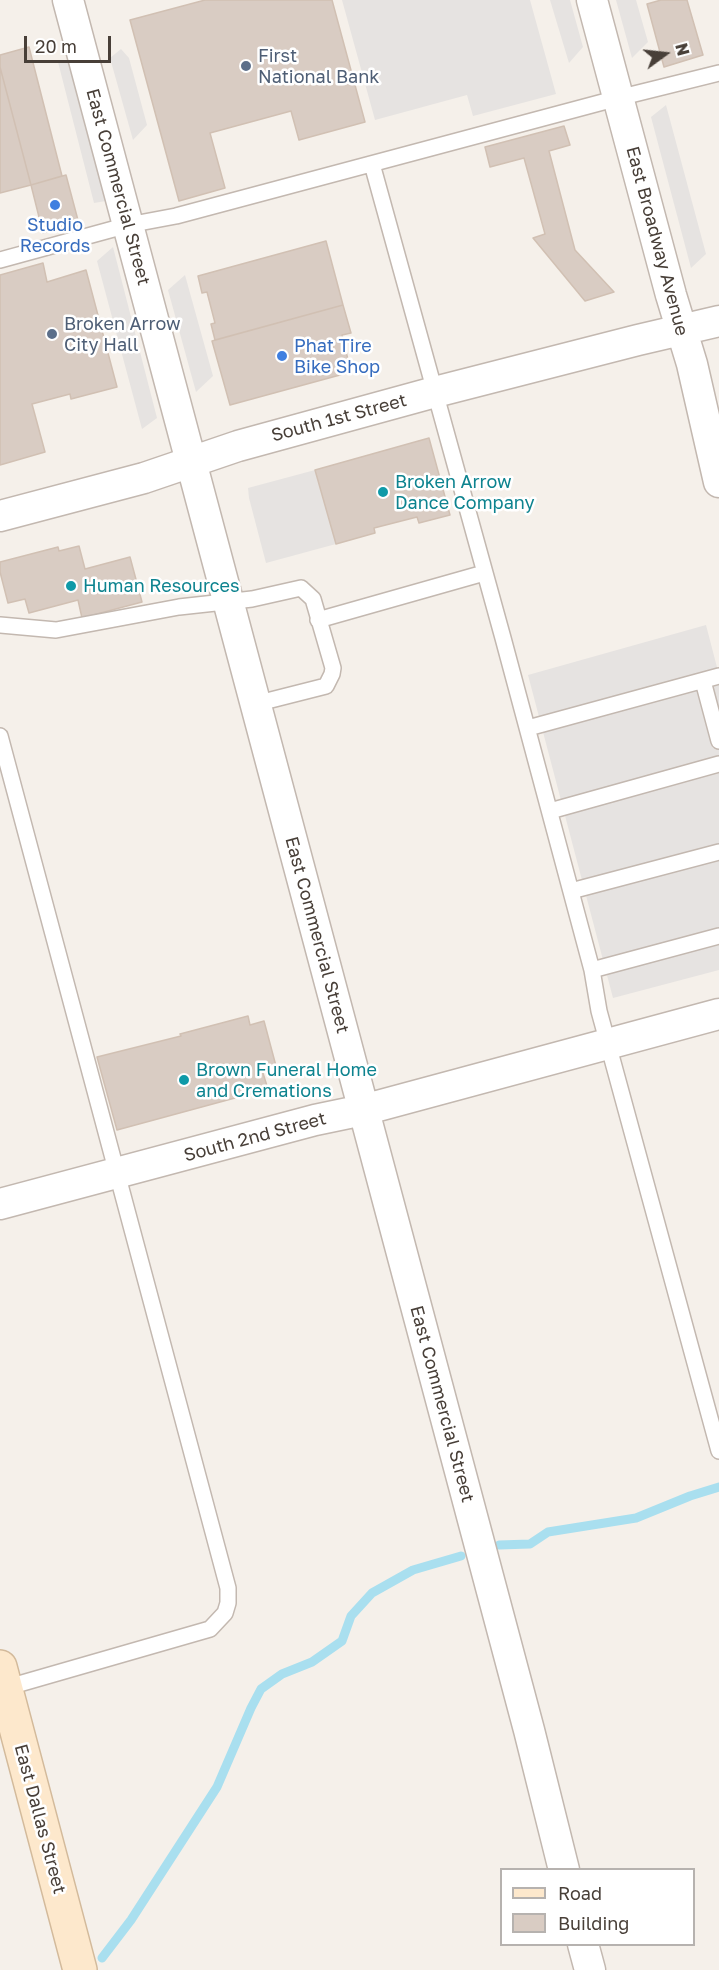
<!DOCTYPE html>
<style>
body{margin:0}
#map{position:relative;width:719px;height:1970px;overflow:hidden;background:#f5f0ea;font-family:"Golos Text",sans-serif}
canvas{display:block}
.legend{position:absolute;left:500px;top:1868px;width:195px;height:78px;box-sizing:border-box;background:#fff;border:2px solid #b6b2af;margin:0;padding:8px 10px;list-style:none;font-size:18px;color:#483f38}
.legend li{display:flex;align-items:center;gap:12px;height:30px}
.legend b{width:30px;border:2px solid #b6b2af}
.north{position:absolute;left:635px;top:24px;width:60px;height:60px;-webkit-text-stroke:4px #fff;paint-order:stroke;rotate:75deg;font-size:16px;font-weight:700;line-height:24px;text-align:center;color:#483f38}
.north::after{content:'';display:block;margin:auto;width:21px;height:27px;background:#483f38;clip-path:polygon(50% 0,100% 100%,50% 72%,0 100%)}
.scale{position:absolute;left:24px;top:36px;width:87px;height:27px;box-sizing:border-box;border:3px solid #483f38;border-top:0;padding-left:8px;font-size:18px;line-height:21px;white-space:nowrap;color:#483f38;-webkit-text-stroke:4px #fff;paint-order:stroke}
</style>
<div id="map">
<canvas width="719" height="1970"></canvas>
<ul class="legend">
<li><b style="height:8px;background:#fde8cc"></b>Road</li>
<li><b style="height:16px;background:#d9ccc3"></b>Building</li>
</ul>
<div class="north">N</div>
<div class="scale">20 m</div>
</div>
<script>
const ctx = document.querySelector('canvas').getContext('2d');
ctx.lineJoin = 'round';
function paint(path, color) { ctx.fillStyle = color; ctx.fill(path, 'evenodd'); }
const poly = rows => new Path2D(rows.map(r => 'M' + r).join(''));
function trace(path, color, width, dash) { ctx.strokeStyle = color; ctx.lineWidth = width; ctx.lineCap = dash ? 'butt' : 'round'; ctx.setLineDash(dash || []); ctx.stroke(path); }
function label(font, color, halo, rows, align = 'center') {
  ctx.font = font + ' "Golos Text",sans-serif'; ctx.lineWidth = 5; ctx.setLineDash([]); ctx.textBaseline = 'middle'; ctx.strokeStyle = halo; ctx.fillStyle = color; for (const [text, x, y, turn = 0] of rows) {
    ctx.save(); ctx.translate(x, y); ctx.rotate((+turn || 0) * Math.PI / 180); ctx.textAlign = isNaN(turn) ? turn : align; if (halo) ctx.strokeText(text, 0, 0); ctx.fillText(text, 0, 0); ctx.restore();
  }
}
const parking = poly([
 [342,0,530,0,556,94,473,116,467,95,375,120],
 [550,0,570,0,583,47,569,63],
 [616,0,636,0,648,42,632,58],
 [121,49,129,58,147,125,133,140,110,58],
 [68,60,106,201,94,203,58,62],
 [666,105,706,254,691,268,651,117],
 [113,247,157,418,142,429,97,261],
 [185,275,213,376,196,392,168,290],
 [315,470,336,544,266,563,249,498,248,488],
 [706,625,719,675,719,970,613,998,528,675]
]);
const stream = poly([
 [499,1545,530,1544,548,1532,636,1518,690,1496,719,1487],
 [102,1958,131,1920,217,1787,251,1708,261,1689,282,1674,312,1662,342,1641,351,1616,372,1593,413,1570,461,1556]
]);
const building = poly([
 [205,0,332,0,365,122,299,140,291,111,210,133,225,188,179,201,130,20,205,0],
 [661,0,687,0,703,55,664,67,647,4,661,0],
 [29,47,62,176,31,185,0,67,0,55,29,47],
 [0,67,31,185,0,193,0,67],
 [564,126,570,145,549,151,575,250,614,292,585,301,533,238,545,234,524,158,490,167,485,147,564,126],
 [66,175,79,224,43,233,31,185,66,175],
 [326,241,343,305,215,340,211,324,215,323,207,292,202,293,198,276,326,241],
 [43,263,47,282,86,270,117,387,71,399,70,394,32,404,45,452,0,465,0,275,43,263],
 [343,305,351,333,342,335,351,372,230,405,212,341,343,305],
 [429,438,450,515,419,523,417,517,374,528,375,533,336,544,315,470,429,438],
 [79,546,85,569,130,557,142,602,82,618,78,600,29,613,25,599,8,603,0,572,0,562,58,547,59,551,79,546],
 [248,1016,250,1025,264,1021,276,1066,262,1070,268,1089,117,1130,97,1057,181,1036,180,1034,248,1016]
]);
const lane = poly([
 [372,164,503,638,592,970,599,1011,719,1451],
 [0,260,128,225,176,216,618,98,719,73],
 [318,620,484,573],
 [0,625,56,630,179,607,252,599,301,588,313,599,333,668,332,674,326,686,255,704],
 [703,681,719,741],
 [528,728,719,676],
 [0,736,228,1588,228,1603,225,1613,210,1629,5,1688],
 [550,811,719,764],
 [571,891,719,852],
 [592,970,719,936]
]);
const street = poly([
 [68,0,529,1730,564,1870],
 [592,0,671,295,692,364,719,482],
 [0,516,144,478,238,446,435,392,638,340,719,321],
 [0,1204,315,1120,363,1110,719,1014],
 [583,1944,590,1970]
]);
const secondary = poly([
 [0,1667,80,1970]
]);
const markers = [
 [246,66,6,"#5c6f8a"],
 [55,205,6,"#3f7fe0"],
 [52,334,6,"#5c6f8a"],
 [282,356,6,"#3f7fe0"],
 [383,492,6,"#0f9aa8"],
 [71,586,6,"#0f9aa8"],
 [184,1080,6,"#0f9aa8"]
];
const serviceNames = [
 ["First",258,56],
 ["National Bank",258,77],
 ["Broken Arrow",64,324],
 ["City Hall",64,345]
];
const streetNames = [
 ["East Commercial Street",118,187,75],
 ["East Broadway Avenue",657,241,75],
 ["South 1st Street",339,418,-15],
 ["East Commercial Street",317,935,75],
 ["South 2nd Street",255,1137,-15],
 ["East Commercial Street",442,1404,75],
 ["East Dallas Street",40,1819,75]
];
const shopNames = [
 ["Studio",55,225],
 ["Records",55,246],
 ["Phat Tire",294,346,"left"],
 ["Bike Shop",294,367,"left"]
];
const cultureNames = [
 ["Broken Arrow",395,482],
 ["Dance Company",395,503],
 ["Human Resources",83,586],
 ["Brown Funeral Home",196,1070],
 ["and Cremations",196,1091]
];
paint(parking, '#e6e3e1');
trace(stream, '#a9dfef', 9);
paint(building, '#d9ccc3');
trace(building, '#d1c0b3', 1.5);
trace(lane, '#c3b8b0', 18);
trace(street, '#c3b8b0', 33);
trace(secondary, '#d3ba9b', 36);
trace(lane, '#fff', 15);
trace(street, '#fff', 30);
trace(secondary, '#fde8cc', 33);
for (const [x, y, r, color] of markers) { const dot = new Path2D(); dot.arc(x, y, r, 0, 2 * Math.PI); ctx.fillStyle = color; ctx.fill(dot); trace(dot, '#fff', 2); }
label('18px', '#4e5e75', '#fff', serviceNames, 'left');
label('18px', '#483f38', '#fff', streetNames);
label('18px', '#366cbe', '#fff', shopNames);
label('18px', '#0d838f', '#fff', cultureNames, 'left');
</script>
